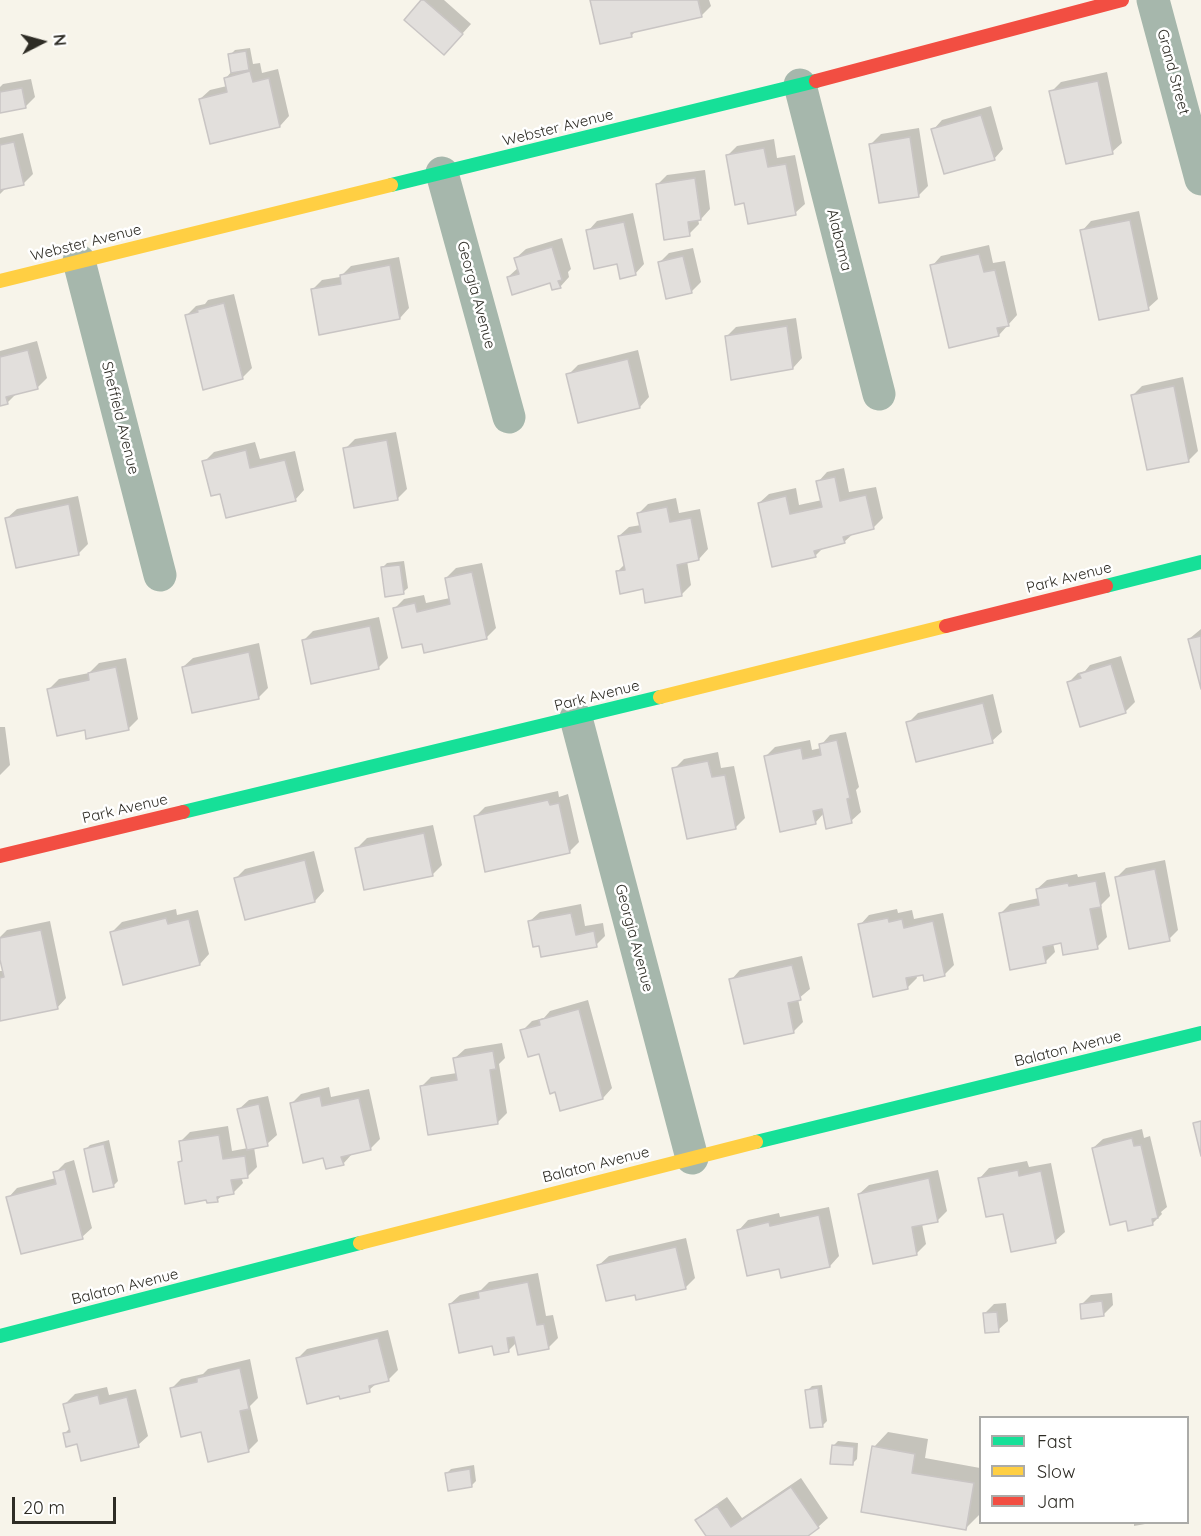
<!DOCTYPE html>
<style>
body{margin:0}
#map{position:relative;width:1201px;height:1536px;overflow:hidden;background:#f7f4ea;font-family:Quicksand,sans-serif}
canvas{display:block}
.legend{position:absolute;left:979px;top:1416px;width:210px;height:108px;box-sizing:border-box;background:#fff;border:2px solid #ababa8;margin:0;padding:8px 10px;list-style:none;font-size:18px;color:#2e2c25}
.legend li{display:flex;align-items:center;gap:12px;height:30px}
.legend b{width:30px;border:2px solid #ababa8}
.north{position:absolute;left:12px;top:12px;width:60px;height:60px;-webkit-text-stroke:4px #fff;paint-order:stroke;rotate:84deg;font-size:16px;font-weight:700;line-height:24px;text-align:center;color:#2e2c25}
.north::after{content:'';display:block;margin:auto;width:21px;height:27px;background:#2e2c25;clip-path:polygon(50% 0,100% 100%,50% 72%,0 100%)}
.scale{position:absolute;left:12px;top:1497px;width:104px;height:27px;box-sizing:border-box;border:3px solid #2e2c25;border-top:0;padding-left:8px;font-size:18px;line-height:21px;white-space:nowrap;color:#2e2c25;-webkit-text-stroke:4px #fff;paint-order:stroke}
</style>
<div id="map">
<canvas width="1201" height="1536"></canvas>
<ul class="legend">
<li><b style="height:8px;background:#16e098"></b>Fast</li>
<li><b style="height:8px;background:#ffcf43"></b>Slow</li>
<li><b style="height:8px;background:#f24e42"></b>Jam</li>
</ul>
<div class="north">N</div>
<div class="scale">20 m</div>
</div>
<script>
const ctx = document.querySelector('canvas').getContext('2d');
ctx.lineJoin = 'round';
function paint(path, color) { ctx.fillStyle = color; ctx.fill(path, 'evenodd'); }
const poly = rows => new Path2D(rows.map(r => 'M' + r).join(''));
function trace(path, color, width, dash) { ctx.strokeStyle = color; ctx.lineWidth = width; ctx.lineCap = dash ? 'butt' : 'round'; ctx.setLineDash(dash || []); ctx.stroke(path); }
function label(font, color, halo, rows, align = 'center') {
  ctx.font = font + ' Quicksand,sans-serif'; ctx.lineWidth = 5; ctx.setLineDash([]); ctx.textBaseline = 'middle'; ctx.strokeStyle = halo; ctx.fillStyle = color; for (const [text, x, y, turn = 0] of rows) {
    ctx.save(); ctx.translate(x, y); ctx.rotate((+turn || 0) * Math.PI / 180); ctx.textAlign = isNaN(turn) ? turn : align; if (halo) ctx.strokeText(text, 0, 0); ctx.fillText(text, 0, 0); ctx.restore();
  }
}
const shadow = poly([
 [423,0,444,0,471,24,454,43],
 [592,0,709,0,711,6,701,16,637,30,631,36],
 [250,48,253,64,260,63,262,73,278,69,289,116,280,126,200,99,210,90,227,86,226,78,232,71,230,55,235,50],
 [1107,72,1122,143,1112,152,1051,92,1061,82],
 [31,79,35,97,25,107,0,112,0,87,3,84],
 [991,106,1003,149,994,159,933,130,942,120],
 [919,128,928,186,919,195,871,144,881,134],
 [23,133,33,174,23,184,6,188,0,194,0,138],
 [774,139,777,158,795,155,805,204,795,213,746,201,727,156,737,146],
 [705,170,710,209,701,219,698,219,699,224,689,234,657,185,667,175],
 [1139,211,1158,299,1148,308,1082,231,1091,221],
 [633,213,644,264,635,274,618,262,588,231,597,221],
 [562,238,571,269,568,272,569,277,560,287,551,281,508,277,519,267,516,258,526,249],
 [989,245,993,263,1005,261,1017,315,999,335,932,266,941,256],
 [693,248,701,282,691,292,659,263,669,253],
 [399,257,409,308,400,318,312,290,322,280,340,277,351,266],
 [234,294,252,368,242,378,186,316,196,306,205,304,208,300],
 [796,318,802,358,793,368,726,337,736,327],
 [37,341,47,378,37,388,17,393,7,403,0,404,0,351],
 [638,350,649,397,640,407,568,375,578,365],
 [1183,377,1198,451,1188,461,1133,395,1142,386],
 [396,432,407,489,397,499,345,449,355,439],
 [255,442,260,459,295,451,304,490,295,500,221,492,204,462,214,452],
 [844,468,849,492,876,487,883,518,873,528,854,533,844,542,824,547,815,556,759,503,769,494,796,488,799,505,822,500,818,482,827,472],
 [78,496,88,544,78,554,7,518,17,509],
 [676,498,679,513,700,509,708,549,699,559,687,561,691,585,682,594,644,588,617,572,625,564,619,536,629,527,641,525,639,513,648,504],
 [404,561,408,588,403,592,382,568,387,563],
 [482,563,496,628,486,638,394,609,404,599,424,595,426,603,450,598,446,578,456,568],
 [379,617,388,658,378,668,303,641,313,631],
 [1201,629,1201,683,1189,639],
 [259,643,268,688,258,698,183,667,193,658],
 [1121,656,1135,702,1125,712,1068,683,1078,673,1085,671,1090,665],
 [126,658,138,719,128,729,86,728,49,689,59,679,89,673,99,663],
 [993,694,1002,732,992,741,908,723,918,713],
 [0,727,5,727,10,765,0,775],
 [846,732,859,787,856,790,861,812,851,821,824,813,815,823,765,757,775,747,810,740,812,750,821,748,821,745,830,735],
 [718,752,721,768,734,766,745,818,735,828,674,769,684,759],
 [558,791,559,797,568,794,579,842,569,852,475,817,485,807],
 [433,825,442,865,432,875,357,848,367,838],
 [314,851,324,891,315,901,235,879,245,869],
 [1165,860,1178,930,1169,939,1116,878,1126,868],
 [1105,872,1110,896,1101,905,1107,937,1097,947,1063,941,1053,943,1055,952,1045,962,1001,913,1010,904,1039,898,1037,889,1047,880,1077,874,1078,877],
 [581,904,585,926,603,923,605,936,596,945,530,921,540,912],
 [176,909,177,915,198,910,209,954,200,964,112,932,122,922],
 [897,909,898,913,912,910,914,919,943,913,954,965,944,975,924,973,916,975,917,978,907,988,860,925,869,915],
 [50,921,66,998,57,1008,0,1020,0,971,4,971,0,953,0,937,7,930],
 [802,956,810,989,798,999,803,1022,794,1031,731,980,740,970],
 [588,1000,612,1088,603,1098,556,1090,540,1053,522,1031,532,1021,544,1018,550,1011],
 [502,1043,505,1058,499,1064,507,1113,497,1123,421,1087,431,1077,457,1073,455,1058,465,1049],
 [329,1087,331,1097,369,1089,380,1139,370,1149,352,1154,343,1164,324,1157,292,1103,301,1094],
 [268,1096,277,1135,267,1144,254,1147,257,1167,248,1176,241,1177,243,1183,233,1193,223,1195,217,1200,180,1163,183,1159,180,1142,190,1132,228,1126,232,1151,248,1148,239,1109,249,1100],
 [1142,1129,1144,1138,1150,1136,1167,1207,1161,1212,1162,1214,1152,1224,1093,1148,1103,1139],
 [109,1140,118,1181,113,1186,86,1149,90,1145],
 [74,1160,92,1228,82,1237,8,1198,17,1188,56,1178,55,1173,65,1163],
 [1027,1161,1029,1167,1051,1163,1065,1232,1055,1241,1004,1212,980,1178,989,1168],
 [938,1170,947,1211,937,1221,922,1224,926,1244,917,1253,874,1262,859,1194,869,1185],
 [829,1207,839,1256,830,1266,780,1267,739,1230,748,1220,779,1213,780,1217],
 [686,1238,695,1278,685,1288,636,1293,599,1265,609,1256],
 [538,1273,546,1316,553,1315,558,1338,548,1348,517,1342,509,1350,450,1304,460,1295,481,1290,489,1282],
 [1112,1293,1113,1305,1103,1315,1081,1305,1091,1295],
 [1006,1303,1008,1321,998,1330,984,1314,994,1304],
 [388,1330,398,1370,388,1380,377,1383,369,1390,297,1359,307,1349],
 [250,1359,258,1398,250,1406,258,1441,248,1451,202,1430,171,1389,181,1379,203,1374,208,1369],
 [822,1385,827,1421,822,1426,807,1391,812,1386],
 [107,1387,109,1395,136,1389,148,1436,138,1445,78,1442,64,1434,71,1427,65,1404,75,1394],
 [888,1432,928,1439,925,1458,980,1468,980,1514,966,1528,874,1447],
 [838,1441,858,1443,857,1459,852,1464,833,1446],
 [474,1465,476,1481,471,1486,446,1474,451,1469],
 [801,1478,828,1518,818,1527,806,1536,707,1536,697,1520,707,1511,727,1497,742,1518],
 [1134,1522,1156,1522,1134,1526]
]);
const building = poly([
 [421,0,424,0,463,34,444,55,404,20,421,0],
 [590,0,698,0,702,17,631,33,632,37,600,44,590,0],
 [246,51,249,70,231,73,228,54,246,51],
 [250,71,253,82,269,78,280,127,210,144,199,99,227,92,224,78,250,71],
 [1098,81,1113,154,1066,164,1049,91,1098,81],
 [22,88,26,108,0,113,0,92,22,88],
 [981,115,995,160,944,174,931,129,981,115],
 [910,137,919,197,879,203,869,144,910,137],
 [14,142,24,185,0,190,0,145,14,142],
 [764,148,768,167,786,164,796,215,748,224,744,203,735,205,726,155,764,148],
 [695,178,701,220,688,222,690,236,664,240,656,184,695,178],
 [1130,220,1149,310,1099,320,1080,230,1130,220],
 [624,222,636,275,620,279,617,264,594,269,586,230,624,222],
 [552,247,562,280,558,281,561,288,552,290,550,283,512,295,507,277,519,274,514,258,552,247],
 [979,254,984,272,995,270,1009,326,997,328,999,336,949,348,930,265,979,254],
 [683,256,692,293,666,299,658,262,683,256],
 [390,265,400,319,319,335,311,289,341,284,340,275,390,265],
 [224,303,243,379,203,390,185,315,198,312,197,310,224,303],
 [787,326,793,369,731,380,725,336,787,326],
 [28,350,38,389,6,397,8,404,0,406,0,357,28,350],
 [628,359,640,408,578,423,566,374,628,359],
 [1174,386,1189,462,1147,470,1131,395,1174,386],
 [387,440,398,500,354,508,343,448,387,440],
 [246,450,250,468,285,460,296,501,226,518,220,494,211,496,202,461,246,450],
 [835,477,840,501,866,495,874,529,843,537,845,543,814,551,816,557,772,567,758,503,786,496,790,514,822,507,816,481,835,477],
 [69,504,79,555,16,568,5,518,69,504],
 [667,507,670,522,691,518,699,560,677,565,682,596,645,603,643,589,620,594,616,571,625,570,618,536,641,532,637,513,667,507],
 [400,565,404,594,385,597,381,567,400,565],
 [472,572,487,639,424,653,422,644,402,648,393,608,415,603,417,612,450,604,445,578,472,572],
 [370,626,379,669,311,684,302,640,370,626],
 [1201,636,1201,689,1188,639,1201,636],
 [249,652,259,699,192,713,182,667,249,652],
 [1111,664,1126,713,1080,727,1067,682,1081,678,1079,674,1111,664],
 [116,667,129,730,86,739,85,730,57,736,47,689,89,680,88,673,116,667],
 [983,703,993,743,916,762,906,722,983,703],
 [837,740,850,798,847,799,852,823,826,829,822,809,813,811,816,824,780,832,764,756,801,748,803,759,821,755,819,744,837,740],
 [708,761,712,777,725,775,736,829,687,839,672,768,708,761],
 [548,800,550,805,559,803,570,853,485,872,474,816,548,800],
 [424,833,433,876,364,890,355,848,424,833],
 [305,860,315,902,245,920,234,878,305,860],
 [1155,869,1170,941,1129,949,1115,877,1155,869],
 [1096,881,1101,907,1090,909,1098,949,1063,955,1061,943,1043,947,1046,963,1010,970,999,913,1039,905,1036,889,1068,883,1069,886,1096,881],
 [571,913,576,935,594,931,597,947,541,957,539,946,533,947,528,921,571,913],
 [166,918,168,924,189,919,200,965,123,985,110,932,166,918],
 [888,918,889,922,902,919,904,928,933,921,945,976,924,981,923,975,906,978,908,989,873,997,858,924,888,918],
 [41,930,58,1009,0,1021,0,978,4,977,0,960,0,938,41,930],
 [792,965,801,1000,788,1003,794,1033,744,1044,729,979,792,965],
 [579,1009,603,1099,560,1111,555,1092,550,1094,539,1054,528,1057,520,1030,540,1025,539,1020,579,1009],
 [493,1051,496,1069,490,1070,498,1124,428,1135,420,1086,457,1080,453,1058,493,1051],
 [320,1096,322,1106,359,1098,371,1150,341,1157,344,1165,326,1169,323,1158,303,1163,290,1103,320,1096],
 [259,1104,268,1146,247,1150,237,1109,259,1104],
 [1201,1121,1201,1156,1193,1123,1201,1121],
 [219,1135,223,1159,245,1156,248,1178,231,1180,234,1194,217,1197,218,1202,207,1203,206,1200,185,1204,178,1162,182,1161,179,1141,219,1135],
 [1132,1138,1134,1146,1141,1145,1158,1218,1152,1219,1153,1225,1128,1231,1126,1221,1110,1225,1092,1148,1132,1138],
 [104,1144,114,1187,93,1192,84,1149,104,1144],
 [65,1169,83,1239,21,1254,6,1197,56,1184,53,1172,65,1169],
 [1018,1170,1019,1176,1041,1171,1056,1243,1011,1252,1003,1214,986,1217,978,1178,1018,1170],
 [929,1178,938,1222,912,1227,917,1255,873,1264,858,1194,929,1178],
 [819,1215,830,1267,781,1278,779,1269,747,1276,737,1230,769,1222,770,1226,819,1215],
 [676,1247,686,1289,636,1300,635,1295,606,1301,597,1265,676,1247],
 [528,1282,537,1325,544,1324,549,1349,518,1355,514,1337,507,1338,509,1352,494,1355,492,1346,459,1353,449,1304,479,1298,478,1292,528,1282],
 [1102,1301,1104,1316,1081,1319,1080,1304,1102,1301],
 [997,1312,999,1332,985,1333,983,1313,997,1312],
 [378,1338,389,1381,369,1386,370,1392,340,1399,339,1396,307,1404,296,1358,378,1338],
 [240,1368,249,1409,240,1411,249,1452,208,1462,201,1432,181,1437,170,1388,197,1382,197,1378,240,1368],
 [818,1388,823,1427,810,1428,805,1390,818,1388],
 [98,1395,100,1404,127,1397,139,1447,81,1461,77,1444,66,1447,63,1433,70,1432,63,1404,98,1395],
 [832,1445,854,1447,853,1465,830,1464,832,1445],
 [872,1446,915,1454,912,1473,974,1483,966,1530,861,1512,872,1446],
 [470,1469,472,1487,448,1491,445,1473,470,1469],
 [791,1487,819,1528,808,1536,706,1536,695,1520,717,1506,731,1527,791,1487]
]);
const street = poly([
 [1153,0,1201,179],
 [800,85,879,394],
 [442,173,509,417],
 [79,261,160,575],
 [576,718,692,1158]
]);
const fast = poly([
 [391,185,816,81],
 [1106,586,1201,562],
 [183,812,660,697],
 [756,1142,1201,1033],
 [0,1336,360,1243]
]);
const slow = poly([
 [0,281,391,185],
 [660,697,946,626],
 [360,1243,756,1142]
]);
const jam = poly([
 [816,81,1122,0],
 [946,626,1106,586],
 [0,856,183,812]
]);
const streetNames = [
 ["Grand Street",1173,72,75],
 ["Webster Avenue",558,128,-14],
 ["Alabama",839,240,76],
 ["Webster Avenue",86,243,-14],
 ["Georgia Avenue",476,295,75],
 ["Sheffield Avenue",120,418,76],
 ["Park Avenue",1069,578,-14],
 ["Park Avenue",597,696,-14],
 ["Park Avenue",125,809,-13],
 ["Georgia Avenue",634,938,75],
 ["Balaton Avenue",1068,1049,-14],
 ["Balaton Avenue",596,1165,-14],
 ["Balaton Avenue",125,1287,-14]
];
paint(shadow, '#0003');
paint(building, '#e2dfdc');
trace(building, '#c9c5c4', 1.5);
trace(street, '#a6b7ac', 33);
trace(fast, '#16e098', 14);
trace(slow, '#ffcf43', 14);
trace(jam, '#f24e42', 14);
label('15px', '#2e2c25', '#fff', streetNames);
</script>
